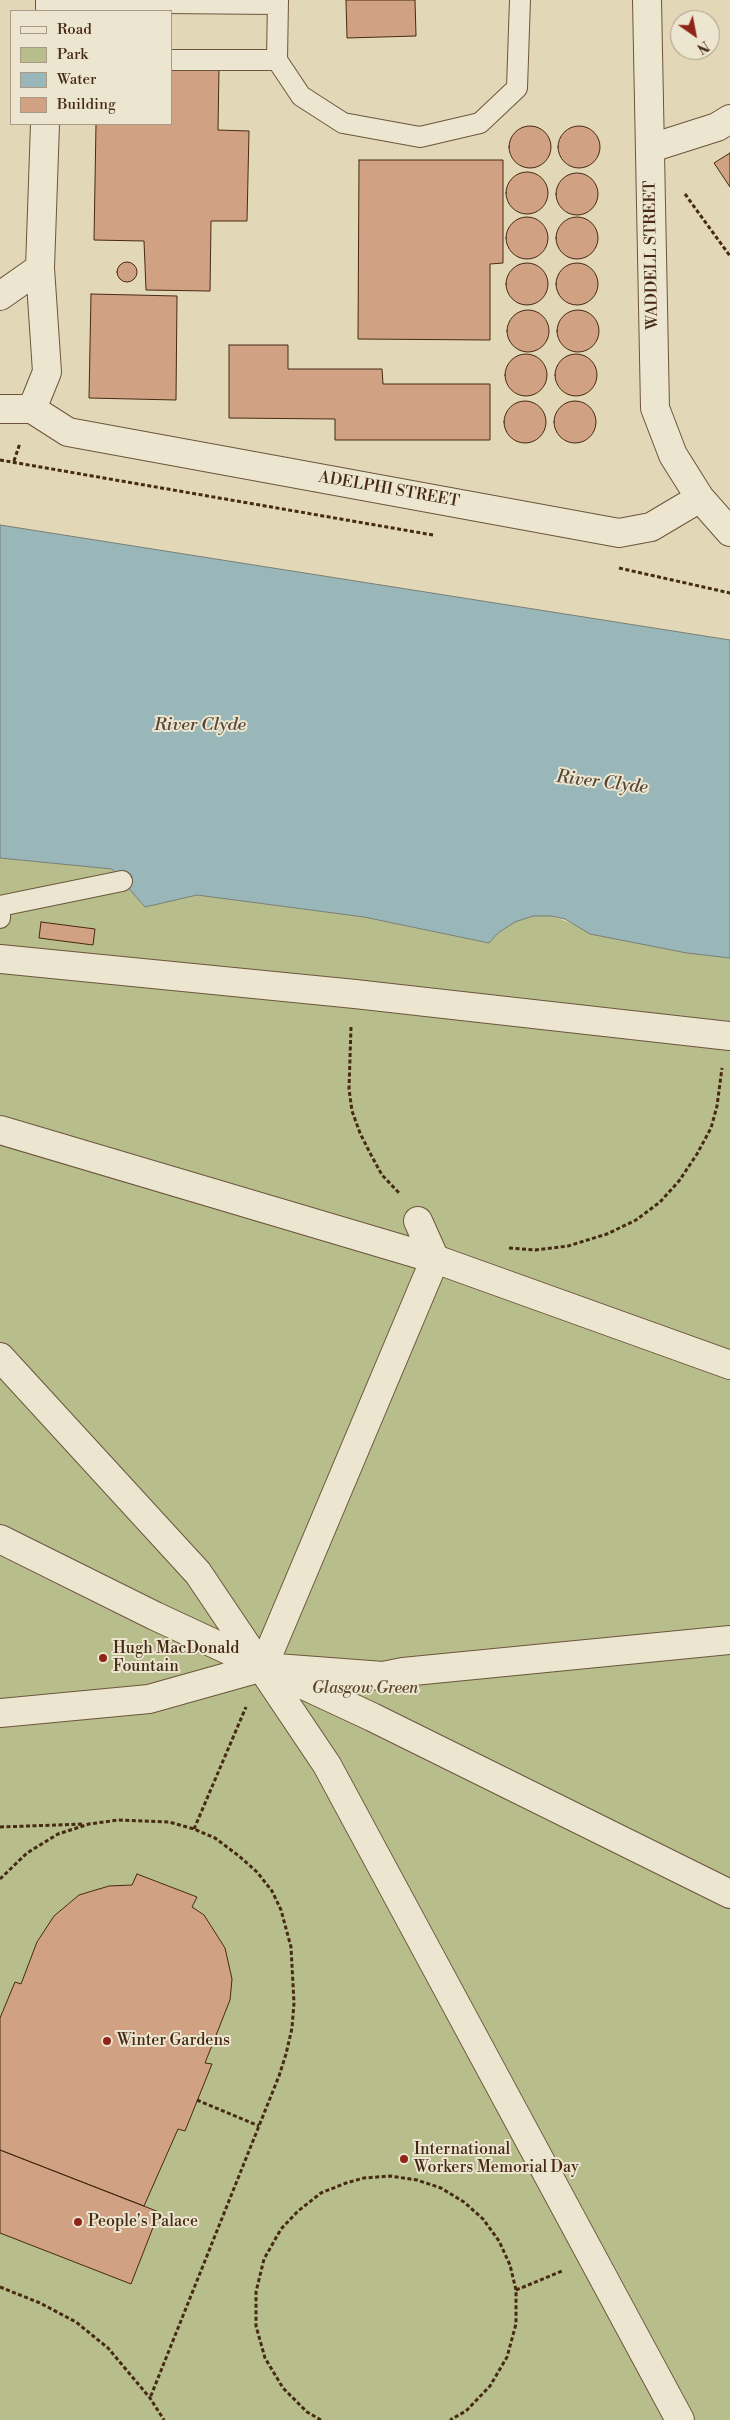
<!DOCTYPE html>
<style>
body{margin:0}
#map{position:relative;width:730px;height:2420px;overflow:hidden;background:#e2d7b6;font-family:"Libre Bodoni",serif}
canvas{display:block}
.legend{position:absolute;left:10px;top:10px;width:162px;height:115px;box-sizing:border-box;background:#ece5d0;border:1px solid #aa9a85;margin:0;padding:6px 9px;list-style:none;font-size:15px;color:#462a14}
.legend li{display:flex;align-items:center;gap:10px;height:25px}
.legend b{width:25px;border:1px solid #aa9a85}
.north{position:absolute;left:670px;top:10px;width:50px;height:50px;box-sizing:border-box;background:#ece5d0;border:1px solid #aa9a85;border-radius:50%;rotate:147deg;font-size:14px;font-weight:700;line-height:20px;text-align:center;color:#462a14}
.north::after{content:'';display:block;margin:auto;width:18px;height:22px;background:#8f2418;clip-path:polygon(50% 0,100% 100%,50% 72%,0 100%)}
</style>
<div id="map">
<canvas width="730" height="2420"></canvas>
<ul class="legend">
<li><b style="height:6px;background:#ece5d0"></b>Road</li>
<li><b style="height:14px;background:#b7bd8b"></b>Park</li>
<li><b style="height:14px;background:#99b7b8"></b>Water</li>
<li><b style="height:14px;background:#d0a182"></b>Building</li>
</ul>
<div class="north">N</div>
</div>
<script>
const ctx = document.querySelector('canvas').getContext('2d');
ctx.lineJoin = 'round';
function paint(path, color) { ctx.fillStyle = color; ctx.fill(path, 'evenodd'); }
const poly = rows => new Path2D(rows.map(r => 'M' + r).join(''));
function trace(path, color, width, dash) { ctx.strokeStyle = color; ctx.lineWidth = width; ctx.lineCap = dash ? 'butt' : 'round'; ctx.setLineDash(dash || []); ctx.stroke(path); }
function label(font, color, halo, rows, align = 'center') {
  ctx.font = font + ' "Libre Bodoni",serif'; ctx.lineWidth = 4; ctx.setLineDash([]); ctx.textBaseline = 'middle'; ctx.strokeStyle = halo; ctx.fillStyle = color; for (const [text, x, y, turn = 0] of rows) {
    ctx.save(); ctx.translate(x, y); ctx.rotate((+turn || 0) * Math.PI / 180); ctx.textAlign = isNaN(turn) ? turn : align; if (halo) ctx.strokeText(text, 0, 0); ctx.fillText(text, 0, 0); ctx.restore();
  }
}
const green = poly([
 [0,858,112,869,145,907,197,895,364,917,488,943,498,933,515,922,533,916,552,916,578,926,687,953,730,958,730,2420,0,2420]
]);
const water = poly([
 [0,525,730,640,730,958,687,953,590,934,565,919,552,916,533,916,515,922,498,933,489,943,364,917,197,895,145,907,112,869,0,858,0,525]
]);
const building = poly([
 [346,0,415,0,416,36,347,38,346,0],
 [171,67,219,68,218,130,249,131,247,221,211,221,210,291,146,290,144,241,94,240,96,124,171,124,171,67],
 '558 147a21 21 0 1 1 42 0a21 21 0 1 1-42 0Z',
 '509 147a21 21 0 1 1 42 0a21 21 0 1 1-42 0Z',
 [730,153,730,187,714,163,730,153],
 [359,160,503,160,503,263,490,264,490,340,358,339,359,160],
 '506 193a21 21 0 1 1 42 0a21 21 0 1 1-42 0Z',
 '556 194a21 21 0 1 1 42 0a21 21 0 1 1-42 0Z',
 '556 238a21 21 0 1 1 42 0a21 21 0 1 1-42 0Z',
 '506 238a21 21 0 1 1 42 0a21 21 0 1 1-42 0Z',
 '117 272a10 10 0 1 1 20 0a10 10 0 1 1-20 0Z',
 '506 284a21 21 0 1 1 42 0a21 21 0 1 1-42 0Z',
 '556 284a21 21 0 1 1 42 0a21 21 0 1 1-42 0Z',
 [91,294,177,296,176,400,89,398,91,294],
 '507 331a21 21 0 1 1 42 0a21 21 0 1 1-42 0Z',
 '557 331a21 21 0 1 1 42 0a21 21 0 1 1-42 0Z',
 [229,345,288,345,288,369,382,369,383,384,490,384,490,440,335,440,335,419,229,418,229,345],
 '505 375a21 21 0 1 1 42 0a21 21 0 1 1-42 0Z',
 '555 375a21 21 0 1 1 42 0a21 21 0 1 1-42 0Z',
 '504 422a21 21 0 1 1 42 0a21 21 0 1 1-42 0Z',
 '554 422a21 21 0 1 1 42 0a21 21 0 1 1-42 0Z',
 [41,922,95,929,93,945,39,938,41,922],
 [137,1874,197,1897,192,1907,204,1915,225,1948,232,1979,230,2000,205,2063,212,2064,185,2131,178,2129,144,2206,0,2150,0,2018,15,1982,21,1984,37,1942,54,1916,79,1895,109,1886,132,1885,137,1874],
 [0,2150,159,2212,131,2284,0,2233,0,2150]
]);
const path = poly([
 [685,194,730,256],
 [0,460,433,535],
 [14,461,20,443],
 [619,568,730,593],
 [351,1027,349,1089,352,1111,360,1133,370,1153,382,1175,400,1194],
 [509,1248,535,1250,568,1246,607,1234,636,1220,660,1202,679,1181,697,1154,711,1128,717,1106,722,1068],
 [0,1827,84,1824],
 [194,1829,246,1707],
 [0,1879,27,1853,58,1834,89,1824,118,1820,169,1822,194,1829,215,1838,239,1856,257,1872,272,1891,281,1910,291,1947,294,2003,292,2028,286,2054,279,2076,150,2398],
 [197,2100,259,2126],
 [0,2287,40,2303,76,2322,108,2348,150,2398,164,2420],
 [516,2290,562,2271],
 [321,2420,307,2412,283,2388,265,2358,256,2326,256,2292,264,2259,281,2229,298,2211,321,2193,346,2183,364,2178,390,2176,417,2180,441,2188,464,2202,483,2219,499,2241,510,2265,516,2290,516,2324,507,2357,490,2386,466,2411,450,2420]
]);
const lane = poly([
 [278,0,277,60,301,96,343,123,420,137,480,123,517,88,520,0],
 [50,2,278,4],
 [171,60,277,60],
 [0,918,0,906,122,881]
]);
const street = poly([
 [647,0,655,408,673,455,700,498],
 [50,11,50,0],
 [651,148,717,127,730,119],
 [0,296,40,268],
 [0,409,32,409,47,372,40,268,45,124],
 [32,409,68,432,619,533,651,527,700,498,730,532],
 [0,959,355,994,730,1036],
 [0,1130,435,1259,730,1365],
 [0,1357,198,1573,327,1765,680,2420],
 [0,1539,155,1616,372,1717,730,1894],
 [263,1667,435,1259,418,1221],
 [0,1713,149,1699,263,1667,383,1676,403,1672,730,1640]
]);
const markers = [
 [103,1658,5,"#8f2418"],
 [107,2041,5,"#8f2418"],
 [404,2159,5,"#8f2418"],
 [78,2222,5,"#8f2418"]
];
const streetNames = [
 ["WADDELL STREET",652,255,-91],
 ["ADELPHI STREET",389,490,10]
];
const poiNames = [
 ["Hugh MacDonald",113,1649],
 ["Fountain",113,1667],
 ["Winter Gardens",117,2041],
 ["International",414,2150],
 ["Workers Memorial Day",414,2168],
 ["People's Palace",88,2222]
];
const parkNames = [
 ["Glasgow Green",365,1689]
];
const waterNames = [
 ["River Clyde",200,726],
 ["River Clyde",602,783,7]
];
paint(green, '#b7bd8b');
paint(water, '#99b7b8');
trace(water, '#787f76', 1);
paint(building, '#d0a182');
trace(building, '#462a14', 1);
trace(lane, '#6d553c', 22);
trace(street, '#6d553c', 30);
trace(path, '#462a14', 3, [4, 2.5]);
trace(lane, '#ece5d0', 20);
trace(street, '#ece5d0', 28);
for (const [x, y, r, color] of markers) { const dot = new Path2D(); dot.arc(x, y, r, 0, 2 * Math.PI); ctx.fillStyle = color; ctx.fill(dot); trace(dot, '#ece5d0', 2); }
label('16px', '#462a14', '#ece5d0', streetNames);
label('16px', '#462a14', '#ece5d0', poiNames, 'left');
label('italic 16px', '#5d472c', '#ece5d0', parkNames);
label('italic 18px', '#574635', '#ece5d0', waterNames);
</script>
